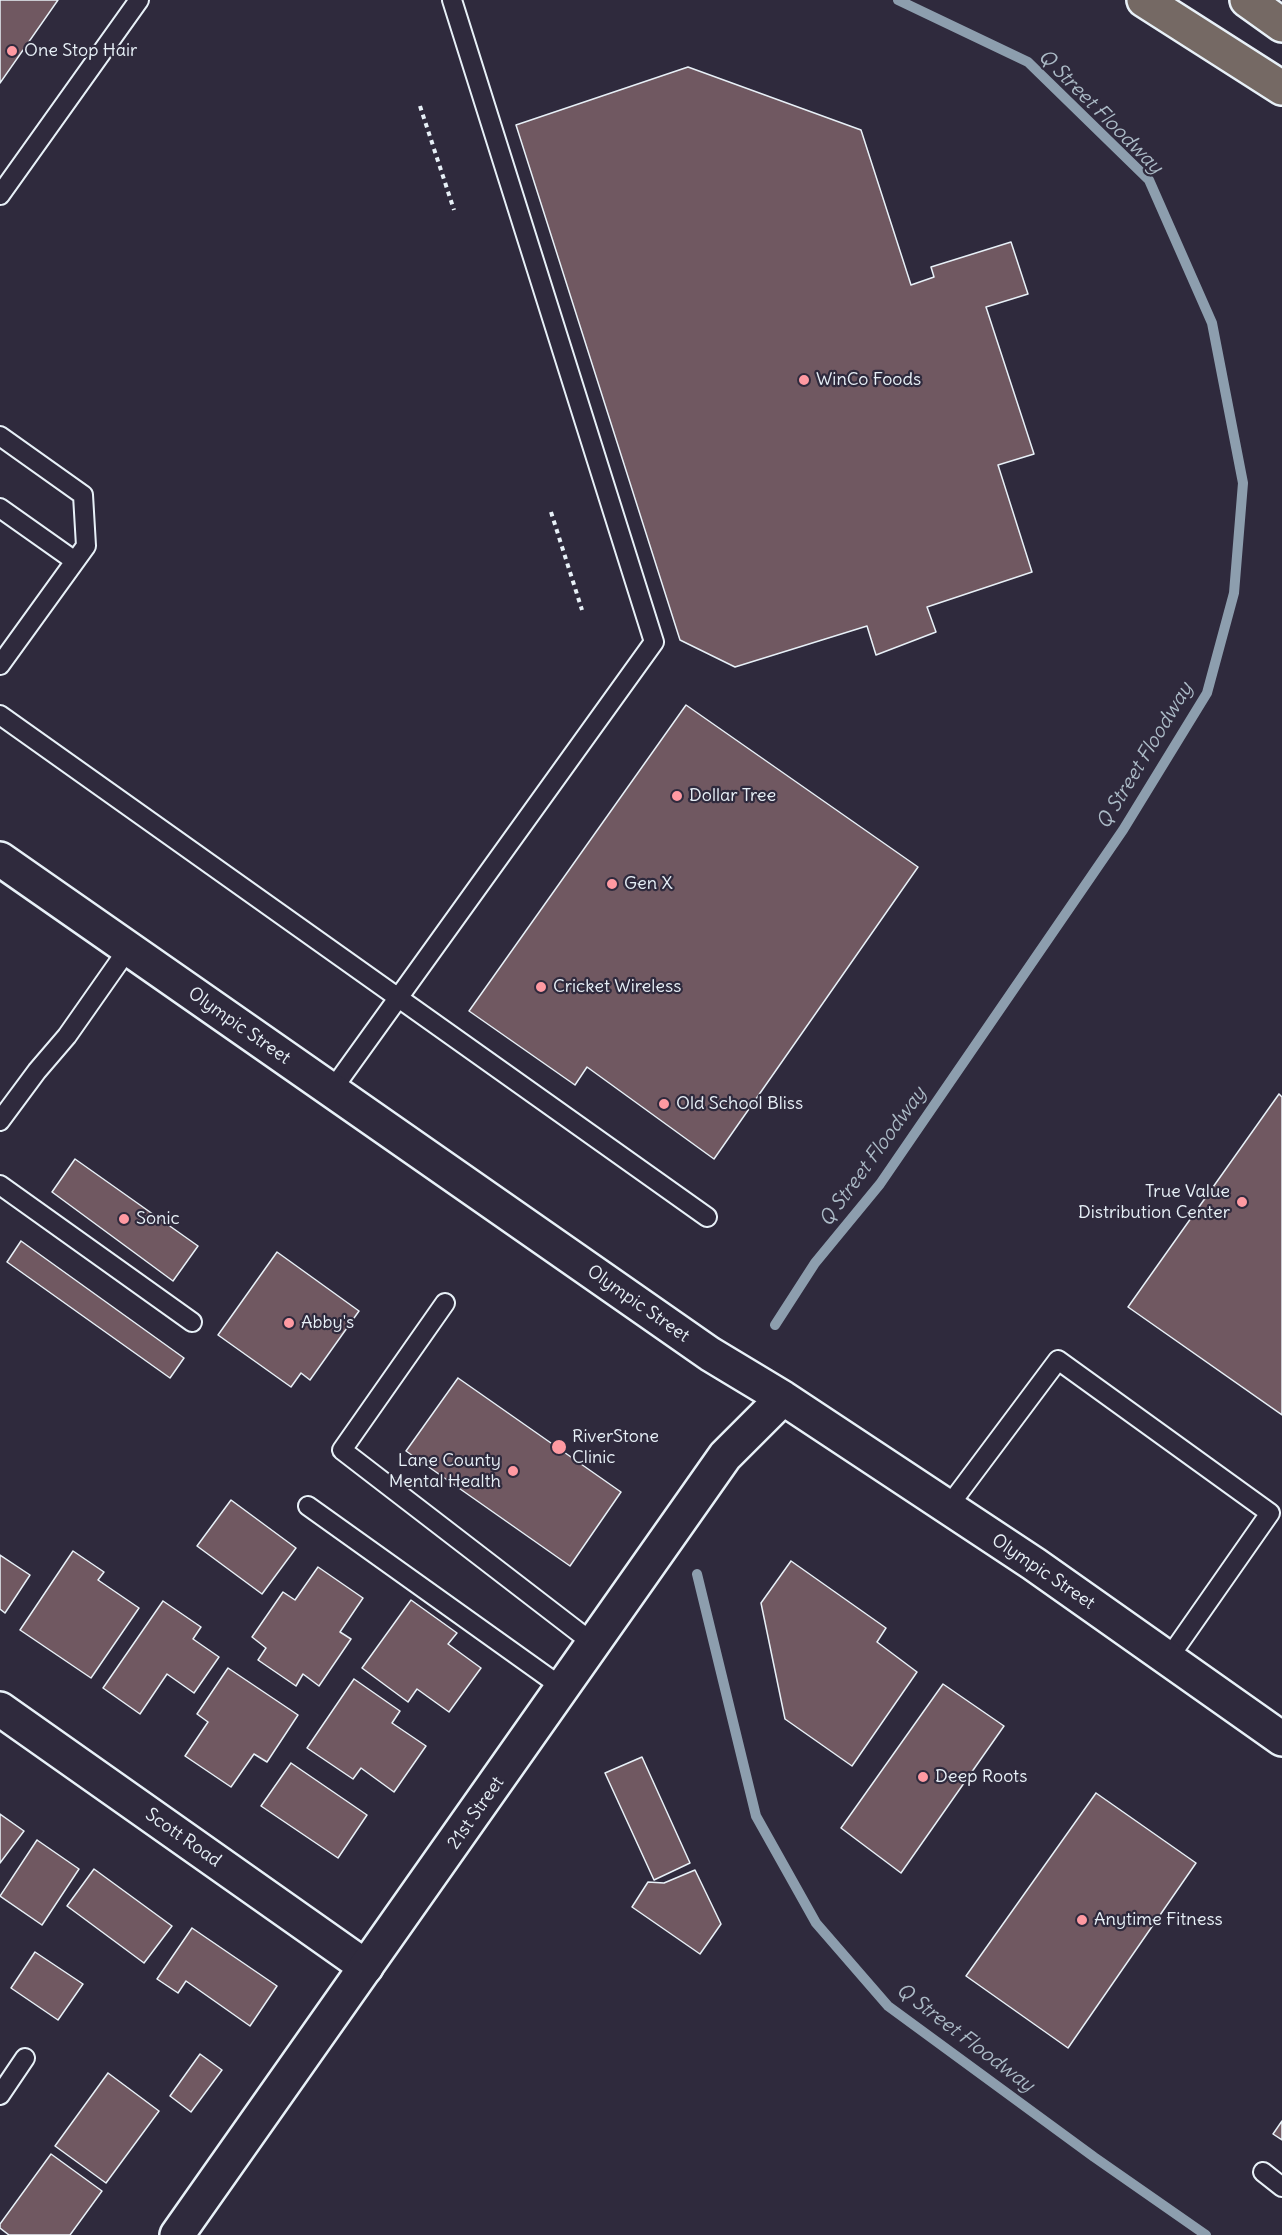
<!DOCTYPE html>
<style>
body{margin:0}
canvas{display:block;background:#2f2a3d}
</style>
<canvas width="1282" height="2235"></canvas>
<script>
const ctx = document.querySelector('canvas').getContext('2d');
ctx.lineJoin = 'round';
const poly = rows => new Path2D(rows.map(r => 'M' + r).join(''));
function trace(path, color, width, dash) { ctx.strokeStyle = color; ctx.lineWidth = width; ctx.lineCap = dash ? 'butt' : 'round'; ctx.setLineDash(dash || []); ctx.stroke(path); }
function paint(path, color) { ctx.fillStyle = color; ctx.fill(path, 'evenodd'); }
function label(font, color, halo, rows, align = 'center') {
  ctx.font = font + ' Delius,sans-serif'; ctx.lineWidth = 4.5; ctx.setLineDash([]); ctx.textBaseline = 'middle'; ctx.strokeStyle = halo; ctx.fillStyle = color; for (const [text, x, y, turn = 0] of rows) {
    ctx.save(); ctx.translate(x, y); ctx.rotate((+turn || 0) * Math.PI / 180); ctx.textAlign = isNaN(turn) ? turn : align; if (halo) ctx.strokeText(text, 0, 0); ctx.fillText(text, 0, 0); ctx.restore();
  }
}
const stream = poly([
 [775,1325,815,1263,880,1184,1123,830,1207,693,1234,593,1243,483,1212,323,1149,180,1028,62,898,0],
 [697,1574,756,1816,816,1923,888,2006,1094,2157,1206,2235]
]);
const building = poly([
 [0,0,58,0,0,83,0,0],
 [688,67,861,130,911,285,934,277,931,267,1011,242,1028,294,986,307,1034,454,998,465,1032,572,927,607,936,632,876,655,867,626,735,667,680,640,516,125,688,67],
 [686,705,918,867,714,1159,587,1067,575,1085,469,1011,686,705],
 [1279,1094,1282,1097,1282,1415,1128,1307,1279,1094],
 [75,1159,198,1246,173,1281,52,1192,75,1159],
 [21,1241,184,1358,170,1378,7,1262,21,1241],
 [277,1252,359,1311,310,1380,301,1373,291,1387,218,1335,277,1252],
 [458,1378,621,1492,570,1566,406,1451,458,1378],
 [231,1500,296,1548,262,1594,197,1546,231,1500],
 [73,1551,104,1572,98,1580,139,1608,91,1678,20,1630,73,1551],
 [0,1555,30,1575,5,1613,0,1609,0,1555],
 [791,1561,886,1628,877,1642,917,1672,852,1766,785,1719,761,1603,791,1561],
 [318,1567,363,1598,340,1632,351,1639,319,1686,303,1674,296,1686,258,1660,266,1648,252,1637,283,1592,295,1600,318,1567],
 [411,1600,457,1633,448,1644,481,1668,449,1712,417,1689,408,1702,362,1668,411,1600],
 [163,1601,201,1627,193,1639,219,1657,194,1693,167,1674,140,1714,103,1688,163,1601],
 [228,1668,298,1715,267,1762,254,1754,231,1787,185,1756,208,1722,197,1714,228,1668],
 [354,1679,400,1711,392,1723,426,1746,394,1792,361,1768,353,1779,307,1748,354,1679],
 [943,1684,1004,1726,901,1873,841,1828,943,1684],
 [642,1757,690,1863,654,1880,605,1773,642,1757],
 [291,1763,367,1815,338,1858,261,1806,291,1763],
 [1096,1793,1196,1863,1068,2048,966,1976,1096,1793],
 [0,1814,24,1831,0,1863,0,1814],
 [37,1840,79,1869,42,1925,0,1896,37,1840],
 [94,1869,172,1926,144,1963,67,1906,94,1869],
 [695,1870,721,1924,700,1954,632,1907,648,1882,664,1883,695,1870],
 [192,1928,277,1986,250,2026,186,1981,178,1993,157,1979,192,1928],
 [35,1952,83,1984,58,2020,11,1988,35,1952],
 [200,2054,222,2070,191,2112,170,2096,200,2054],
 [108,2073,159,2111,106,2183,55,2146,108,2073],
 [1282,2121,1282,2140,1273,2134,1282,2121],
 [51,2154,102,2191,70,2235,9,2235,0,2228,0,2224,51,2154]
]);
const path = poly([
 [420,106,454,210],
 [551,512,582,610]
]);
const lane = poly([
 [0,195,139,0],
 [0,436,83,495,86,546,0,665],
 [0,508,75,561],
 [0,715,707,1217],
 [332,1090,654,642,452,0],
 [0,1121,37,1071,67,1036,128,949],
 [0,1185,192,1322],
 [445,1303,342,1450,594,1644],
 [308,1506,563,1688],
 [948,1507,1058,1360,1270,1513,1168,1659],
 [0,2095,25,2058],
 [1263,2172,1282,2187]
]);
const street = poly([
 [0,1709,366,1967]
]);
const secondary = poly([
 [0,859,710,1354,783,1398,1034,1564,1282,1739],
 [177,2235,725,1456,783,1398]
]);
const highway = poly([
 [1144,0,1282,88],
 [1247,0,1282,25]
]);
const markers = [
 [12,51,6,"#ff9aa2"],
 [804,380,6,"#ff9aa2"],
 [677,796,6,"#ff9aa2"],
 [612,884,6,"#ff9aa2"],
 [541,987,6,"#ff9aa2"],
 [664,1104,6,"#ff9aa2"],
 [1242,1202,6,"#ff9aa2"],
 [124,1219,6,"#ff9aa2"],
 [289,1323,6,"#ff9aa2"],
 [559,1447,8,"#ff9aa2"],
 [513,1471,6,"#ff9aa2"],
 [923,1777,6,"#ff9aa2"],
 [1082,1920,6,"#ff9aa2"]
];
const poiNames = [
 ["One Stop Hair",24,51],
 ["WinCo Foods",816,380],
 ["Dollar Tree",689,796],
 ["Gen X",624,884],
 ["Cricket Wireless",553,987],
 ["Old School Bliss",676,1104],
 ["True Value",1230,1192,"right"],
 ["Distribution Center",1230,1213,"right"],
 ["Sonic",136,1219],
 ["Abby's",301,1323],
 ["RiverStone",572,1437],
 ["Clinic",572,1458],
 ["Lane County",501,1461,"right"],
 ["Mental Health",501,1482,"right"],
 ["Deep Roots",935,1777],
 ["Anytime Fitness",1094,1920]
];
const streetNames = [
 ["Olympic Street",239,1026,35],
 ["Olympic Street",638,1304,35],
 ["Olympic Street",1043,1572,34],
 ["21st Street",476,1813,-55],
 ["Scott Road",183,1838,35]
];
const waterNames = [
 ["Q Street Floodway",1100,112,45],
 ["Q Street Floodway",1145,756,-59],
 ["Q Street Floodway",873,1157,-54],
 ["Q Street Floodway",965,2038,37]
];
trace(stream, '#8d9eae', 10);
paint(building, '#705861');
trace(building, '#e8f1f8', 1.5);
trace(lane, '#e8f1f8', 22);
trace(street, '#e8f1f8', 38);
trace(secondary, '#e8f1f8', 38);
trace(highway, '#e8f1f8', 38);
trace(path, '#e8f1f8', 4, [4.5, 4.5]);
trace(lane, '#2f2a3d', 18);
trace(street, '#2f2a3d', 33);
trace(secondary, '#2f2a3d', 33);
trace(highway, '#756964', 33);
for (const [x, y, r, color] of markers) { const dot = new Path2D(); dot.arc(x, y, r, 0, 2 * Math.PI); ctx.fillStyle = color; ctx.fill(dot); trace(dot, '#2f2a3d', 2); }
label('18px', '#e8f1f8', '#2f2a3d', poiNames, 'left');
label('18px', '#e8f1f8', '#2f2a3d', streetNames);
label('italic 20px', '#abbac6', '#2f2a3d', waterNames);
</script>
